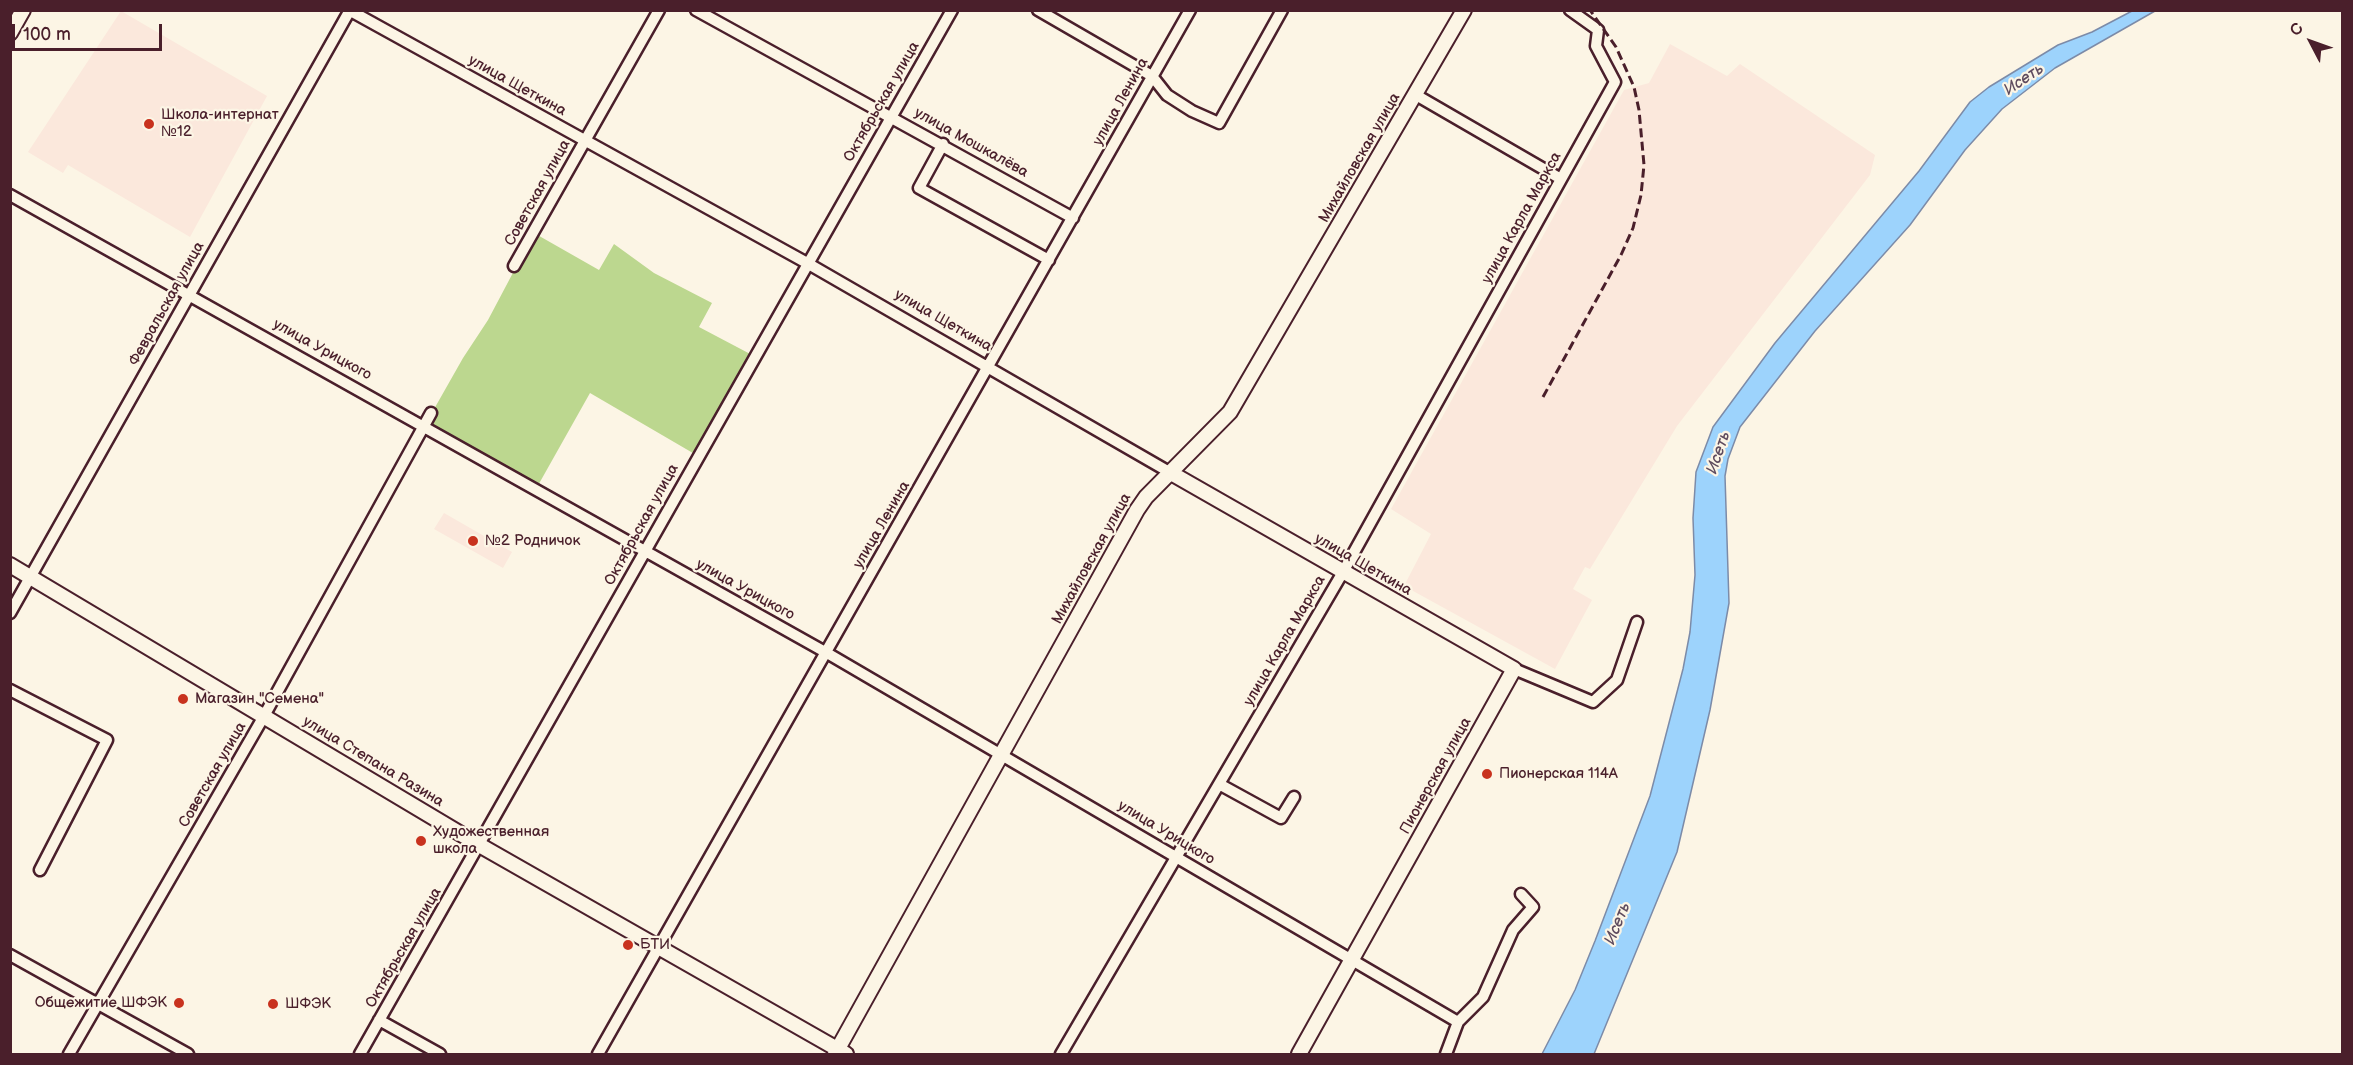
<!DOCTYPE html>
<meta charset="utf-8">
<style>
body{margin:0}
#map{position:relative;width:2353px;height:1065px;overflow:hidden;background:#fcf5e5;font-family:"Balsamiq Sans",sans-serif}
canvas{display:block}
.frame{position:absolute;inset:0;border:12px solid #4a1f2b;pointer-events:none}
.north{position:absolute;left:2281px;top:12px;width:60px;height:60px;-webkit-text-stroke:4px #fcf5e5;paint-order:stroke;rotate:311deg;font-size:16px;font-weight:700;line-height:24px;text-align:center;color:#4a1f2b}
.north::after{content:'';display:block;margin:auto;width:21px;height:27px;background:#4a1f2b;clip-path:polygon(50% 0,100% 100%,50% 72%,0 100%)}
.scale{position:absolute;left:12px;top:24px;width:150px;height:27px;box-sizing:border-box;border:3px solid #4a1f2b;border-top:0;padding-left:8px;font-size:18px;line-height:21px;white-space:nowrap;color:#4a1f2b;-webkit-text-stroke:4px #fcf5e5;paint-order:stroke}
</style>
<div id="map">
<canvas width="2353" height="1065"></canvas>
<div class="frame"></div>
<div class="north">С</div>
<div class="scale">100 m</div>
</div>
<script>
const ctx = document.querySelector('canvas').getContext('2d');
ctx.lineJoin = 'round';
function paint(path, color) { ctx.fillStyle = color; ctx.fill(path, 'evenodd'); }
const poly = rows => new Path2D(rows.map(r => 'M' + r).join(''));
function trace(path, color, width, dash) { ctx.strokeStyle = color; ctx.lineWidth = width; ctx.lineCap = dash ? 'butt' : 'round'; ctx.setLineDash(dash || []); ctx.stroke(path); }
function label(font, color, halo, rows, align = 'center') {
  ctx.font = font + ' "Balsamiq Sans",sans-serif'; ctx.lineWidth = 4.5; ctx.setLineDash([]); ctx.textBaseline = 'middle'; ctx.strokeStyle = halo; ctx.fillStyle = color; for (const [text, x, y, turn = 0] of rows) {
    ctx.save(); ctx.translate(x, y); ctx.rotate((+turn || 0) * Math.PI / 180); ctx.textAlign = isNaN(turn) ? turn : align; if (halo) ctx.strokeText(text, 0, 0); ctx.fillText(text, 0, 0); ctx.restore();
  }
}
const built = poly([
 [121,11,267,96,190,237,68,165,63,173,28,152],
 [1670,44,1727,76,1740,64,1875,155,1870,175,1677,426,1590,569,1585,567,1573,589,1592,600,1555,669,1404,586,1431,534,1391,509,1624,90,1649,83],
 [444,513,512,552,503,568,434,529]
]);
const green = poly([
 [534,233,599,270,614,244,654,273,712,303,699,327,754,356,698,456,590,393,536,489,425,425,463,358,488,320]
]);
const water = poly([
 [2132,11,2155,11,2055,68,2002,109,1965,150,1910,225,1815,331,1740,427,1728,459,1725,476,1729,603,1710,710,1677,852,1594,1054,1542,1054,1575,990,1595,941,1650,796,1683,669,1690,632,1695,575,1693,518,1696,472,1713,427,1775,343,1919,171,1970,102,1989,87,2058,45,2092,32,2132,11]
]);
const minor = poly([
 [349,10,807,263,1171,473],
 [696,10,1073,218],
 [1038,10,1152,76,1167,95,1192,111,1219,123,1282,10],
 [1416,95,1561,179],
 [943,144,919,188,1049,260],
 [10,195,827,653,1458,1022],
 [514,266,659,10],
 [10,613,350,10],
 [1514,669,1593,702,1617,680,1637,622],
 [10,690,107,740,40,870],
 [1219,784,1281,818,1294,797],
 [10,955,188,1054],
 [379,1020,440,1054],
 [69,1054,264,716,431,413],
 [360,1054,952,10],
 [598,1054,1190,10],
 [1061,1054,1343,572,1615,82,1596,46,1598,30,1570,10],
 [1446,1054,1458,1022,1483,997,1513,930,1533,907,1521,894]
]);
const major = poly([
 [10,33,23,10],
 [1171,473,1514,669,1299,1054],
 [10,565,481,846,846,1054],
 [835,1054,1137,510,1146,497,1230,412,1464,10]
]);
const rail = poly([
 [1543,397,1621,255,1633,228,1641,195,1644,165,1639,110,1634,87,1616,47,1590,10]
]);
const markers = [
 [149,124,6,"#c8321e"],
 [473,541,6,"#c8321e"],
 [183,699,6,"#c8321e"],
 [1487,774,6,"#c8321e"],
 [421,841,6,"#c8321e"],
 [628,945,6,"#c8321e"],
 [179,1003,6,"#c8321e"],
 [273,1004,6,"#c8321e"]
];
const streetNames = [
 ["улица Щеткина",517,86,29],
 ["Октябрьская улица",882,102,-60],
 ["улица Ленина",1121,102,-61],
 ["улица Мошкалёва",971,143,29],
 ["Михайловская улица",1360,158,-60],
 ["Советская улица",538,193,-61],
 ["улица Карла Маркса",1522,218,-61],
 ["Февральская улица",167,304,-61],
 ["улица Щеткина",943,321,30],
 ["улица Урицкого",322,350,29],
 ["Октябрьская улица",642,525,-61],
 ["улица Ленина",882,525,-60],
 ["Михайловская улица",1092,559,-61],
 ["улица Щеткина",1363,565,30],
 ["улица Урицкого",745,590,29],
 ["улица Карла Маркса",1285,641,-60],
 ["улица Степана Разина",373,762,31],
 ["Советская улица",213,775,-60],
 ["Пионерская улица",1436,776,-61],
 ["улица Урицкого",1166,833,31],
 ["Октябрьская улица",404,948,-60]
];
const poiNames = [
 ["Школа-интернат",161,115],
 ["№12",161,132],
 ["№2 Родничок",485,541],
 ["Магазин \"Семена\"",195,699],
 ["Пионерская 114А",1499,774],
 ["Художественная",433,832],
 ["школа",433,849],
 ["БТИ",640,945],
 ["Общежитие ШФЭК",167,1003,"right"],
 ["ШФЭК",285,1004]
];
const waterNames = [
 ["Исеть",2024,80,-34],
 ["Исеть",1719,453,-71],
 ["Исеть",1618,924,-68]
];
paint(built, '#fbe8dc');
paint(green, '#bcd78f');
paint(water, '#9dd3fc');
trace(water, '#7c8ba8', 1.5);
trace(minor, '#4a1f2b', 15);
trace(major, '#4a1f2b', 18);
trace(minor, '#fcf5e5', 10);
trace(major, '#fcf5e5', 14);
trace(rail, '#4a1f2b', 3, [9, 4.5]);
for (const [x, y, r, color] of markers) { const dot = new Path2D(); dot.arc(x, y, r, 0, 2 * Math.PI); ctx.fillStyle = color; ctx.fill(dot); trace(dot, '#fcf5e5', 2); }
label('15px', '#4a1f2b', '#fcf5e5', streetNames);
label('15px', '#4a1f2b', '#fcf5e5', poiNames, 'left');
label('italic 16px', '#5f4c5f', '#fcf5e5', waterNames);
</script>
